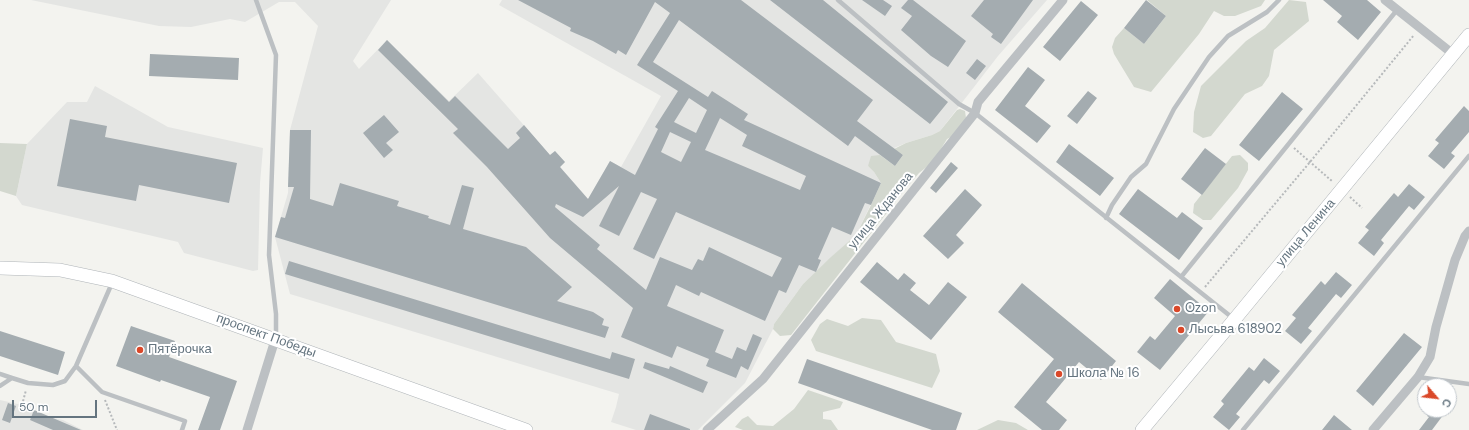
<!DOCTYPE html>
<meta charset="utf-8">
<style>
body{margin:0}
#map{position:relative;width:1469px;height:430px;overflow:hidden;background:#f3f3ef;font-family:"DM Sans",sans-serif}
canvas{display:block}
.north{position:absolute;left:1417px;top:378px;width:40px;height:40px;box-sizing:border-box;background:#fff;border:1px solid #c1c7cc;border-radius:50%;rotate:118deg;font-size:11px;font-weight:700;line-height:16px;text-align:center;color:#64747f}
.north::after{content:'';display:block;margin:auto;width:14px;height:18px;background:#da4829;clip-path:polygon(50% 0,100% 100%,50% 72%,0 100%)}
.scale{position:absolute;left:12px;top:400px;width:85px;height:18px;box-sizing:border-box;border:2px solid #64747f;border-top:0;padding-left:5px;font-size:12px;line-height:14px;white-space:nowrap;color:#64747f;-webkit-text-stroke:3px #fff;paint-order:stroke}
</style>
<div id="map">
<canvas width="1469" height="430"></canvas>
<div class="north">С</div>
<div class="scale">50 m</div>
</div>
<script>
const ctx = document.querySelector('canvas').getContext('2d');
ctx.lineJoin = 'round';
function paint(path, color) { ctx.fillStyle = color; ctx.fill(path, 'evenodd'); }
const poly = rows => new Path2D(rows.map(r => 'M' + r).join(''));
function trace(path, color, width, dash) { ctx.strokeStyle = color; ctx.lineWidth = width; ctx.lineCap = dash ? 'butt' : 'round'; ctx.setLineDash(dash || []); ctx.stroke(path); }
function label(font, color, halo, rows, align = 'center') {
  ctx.font = font + ' "DM Sans",sans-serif'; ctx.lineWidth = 4; ctx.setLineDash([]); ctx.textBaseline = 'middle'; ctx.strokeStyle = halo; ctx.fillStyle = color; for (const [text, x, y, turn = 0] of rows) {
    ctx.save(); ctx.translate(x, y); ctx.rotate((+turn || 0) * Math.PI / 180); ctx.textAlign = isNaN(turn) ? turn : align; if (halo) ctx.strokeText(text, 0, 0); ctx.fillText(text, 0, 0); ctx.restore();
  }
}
const built = poly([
 [31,0,391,0,353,61,359,69,387,40,449,101,478,73,550,155,555,151,565,162,560,167,588,199,610,161,621,167,661,96,499,5,502,0,1047,0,998,56,940,131,932,135,906,143,894,148,903,155,895,166,880,155,868,166,874,172,881,183,856,235,803,284,774,324,773,329,745,383,698,430,636,430,611,422,616,407,619,394,290,294,275,237,288,193,290,130,318,26,295,2,279,2,245,22,230,19,191,27,159,26],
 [95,86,168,127,263,148,260,183,258,270,253,271,184,253,178,242,22,205,16,196,27,144,67,102,87,102],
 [0,400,22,405,53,418,63,420,83,430,0,430]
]);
const green = poly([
 [1147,0,1265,0,1261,6,1235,16,1224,16,1214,11,1199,34,1151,92,1134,87,1114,54,1112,47,1115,38,1124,28,1144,44,1166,16],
 [1289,0,1306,2,1309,21,1274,50,1269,76,1262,86,1245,94,1211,136,1203,138,1193,132,1194,112,1201,86,1246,41,1265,28],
 [960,109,965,111,966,118,955,135,947,139,933,162,919,173,904,191,791,335,780,336,773,329,774,324,803,284,831,257,856,235,871,205,881,183,874,172,868,166,871,156,880,155,895,166,903,155,894,149,906,143,932,135,940,131,957,110],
 [0,143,27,144,16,196,0,191],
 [1240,155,1248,163,1248,170,1238,188,1211,220,1203,220,1193,213,1194,204,1232,156],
 [862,318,881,320,896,342,936,354,940,371,932,388,816,351,811,340,820,324,827,319,848,326],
 [808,390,843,402,840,408,823,412,823,419,831,420,838,430,743,430,735,427,742,419,748,416,757,425,773,426,794,409],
 [998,420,1016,423,1028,430,977,430]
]);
const building = poly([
 [518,0,741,0,873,100,857,121,903,155,895,166,855,136,848,146,679,20,653,62,708,97,712,91,748,114,744,120,881,183,871,205,865,203,851,235,832,227,818,259,821,260,816,272,799,265,786,293,779,290,765,321,701,292,699,296,676,285,667,306,724,330,715,352,732,359,737,347,746,351,753,334,762,338,748,370,741,366,736,378,706,366,709,359,677,346,672,358,621,337,633,308,550,238,487,167,453,133,458,129,378,50,387,40,449,102,455,96,508,149,520,138,516,133,524,125,550,155,555,151,565,162,560,167,588,199,610,161,635,175,658,129,655,127,678,91,637,65,670,13,655,2,626,55,618,50,616,54,593,41,570,31,571,28],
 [689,98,707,110,696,133,674,122],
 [720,118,747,135,742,146,806,176,800,190,705,150],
 [670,132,691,142,681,162,661,152],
 [619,186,599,226,619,236,641,192,657,199,633,249,654,259,676,212,782,258,772,277,709,247,703,261,698,259,692,270,660,257,646,290,597,249,600,245,555,207,556,204,583,217],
 [770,0,823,0,948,102,930,124],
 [862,0,883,0,892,6,885,16],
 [908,0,913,0,966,41,948,67,931,56,901,30,912,16,901,8],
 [984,0,1033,0,1001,44,991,37,993,34,971,16],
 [1146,0,1166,16,1144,44,1124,28],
 [1323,0,1367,0,1381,12,1358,40,1337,22,1342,16],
 [1081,1,1098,15,1060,61,1043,47],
 [150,54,239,58,238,80,149,76],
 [977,59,986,66,975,80,966,73],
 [1028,67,1045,80,1025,106,1051,126,1037,143,995,110],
 [1088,91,1097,98,1077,124,1067,116],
 [1282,92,1303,109,1259,161,1239,145],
 [1464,106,1469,111,1469,132,1451,153,1455,156,1444,169,1428,156,1439,143,1435,140],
 [384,115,399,132,386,143,393,150,384,158,363,133],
 [70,119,107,126,105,137,237,163,229,203,139,185,136,201,57,186],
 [290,130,311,130,310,199,333,206,340,183,399,201,397,206,429,216,428,218,450,225,462,185,474,188,463,229,526,247,572,287,557,301,593,312,604,319,602,325,609,327,605,338,275,237,281,217,285,218,294,187,288,187],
 [1069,144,1114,178,1100,196,1056,162],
 [1205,148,1226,164,1202,195,1181,179],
 [951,162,958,168,936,193,930,188],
 [1409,184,1425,197,1414,210,1409,206,1381,240,1384,243,1374,256,1358,243,1369,230,1365,227,1394,193,1398,197],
 [965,189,982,205,956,235,964,243,948,259,923,236],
 [1138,189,1177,218,1182,212,1203,228,1179,260,1119,214],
 [289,261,610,359,612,352,635,359,629,379,285,274],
 [877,262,898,280,904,273,916,283,910,290,929,305,948,282,967,297,931,340,860,282],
 [1336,272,1352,285,1341,298,1336,294,1308,328,1312,331,1301,344,1285,331,1296,318,1292,315,1321,281,1325,285],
 [1170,279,1209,311,1160,370,1137,352,1150,336,1155,340,1175,316,1154,298],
 [1022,283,1116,361,1101,380,1079,362,1046,402,1067,420,1059,430,1042,430,1014,407,1054,359,998,312],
 [131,326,175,341,169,357,237,381,220,430,198,430,210,397,161,380,160,382,116,366],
 [0,331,65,352,58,375,0,356],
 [1404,333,1422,347,1373,406,1356,391],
 [1264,358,1280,371,1269,384,1264,380,1236,414,1240,417,1229,430,1213,417,1224,404,1221,401,1249,367,1254,371],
 [807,359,962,413,956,430,932,430,798,383],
 [645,362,669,369,670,366,708,382,703,393,643,368],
 [8,403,16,406,10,423,2,420],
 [34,410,81,430,53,430,30,420],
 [1432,410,1447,410,1432,430,1419,430,1429,417,1427,416],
 [650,414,690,429,690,430,644,430],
 [1334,415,1352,430,1322,430]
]);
const path = poly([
 [1294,148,1333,182],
 [1350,197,1362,208],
 [1205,287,1310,162,1414,35],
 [105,400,117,430],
 [22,405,26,390]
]);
const lane = poly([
 [256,0,276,55,269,255,276,314,276,338],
 [838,0,959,104,975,113,1234,319],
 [1106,218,1112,205,1131,177,1146,164,1174,109,1209,57,1228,36,1267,12,1279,0],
 [1181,277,1397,10],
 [76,366,102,392,185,421,182,430],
 [0,374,12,378],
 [1418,377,1469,384],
 [0,386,12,378,28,383,53,385,65,381,76,366,112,283],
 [1243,430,1469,156]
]);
const street = poly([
 [1385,0,1453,54],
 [247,430,275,340],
 [707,430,763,379,975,113,978,102,1063,0],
 [1373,430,1418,377,1430,357,1436,327,1455,260,1465,236,1469,231]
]);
const secondary = poly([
 [0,268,60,270,112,281,526,430],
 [1142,430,1234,320,1469,35]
]);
const markers = [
 [1177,309,4,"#da4829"],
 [1181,330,4,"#da4829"],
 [140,350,4,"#da4829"],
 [1059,374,4,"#da4829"]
];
const streetNames = [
 ["улица Жданова",881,211,-51],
 ["улица Ленина",1306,233,-50],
 ["проспект Победы",266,336,20]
];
const poiNames = [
 ["Ozon",1185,309],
 ["Лысьва 618902",1189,330],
 ["Пятёрочка",148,350],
 ["Школа № 16",1067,374]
];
paint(built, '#e4e5e3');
paint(green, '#d3d8cf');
paint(building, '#a4acb0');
trace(secondary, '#afb4b8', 14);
trace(path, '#b6b9bb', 2, [2, 2]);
trace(lane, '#bcc0c3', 4.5);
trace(street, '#bcc0c3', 9);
trace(secondary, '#fff', 13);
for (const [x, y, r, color] of markers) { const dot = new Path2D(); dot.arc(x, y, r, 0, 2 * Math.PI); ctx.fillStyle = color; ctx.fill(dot); trace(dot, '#fff', 1.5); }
label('13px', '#64747f', '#fff', streetNames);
label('13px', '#64747f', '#fff', poiNames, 'left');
</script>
